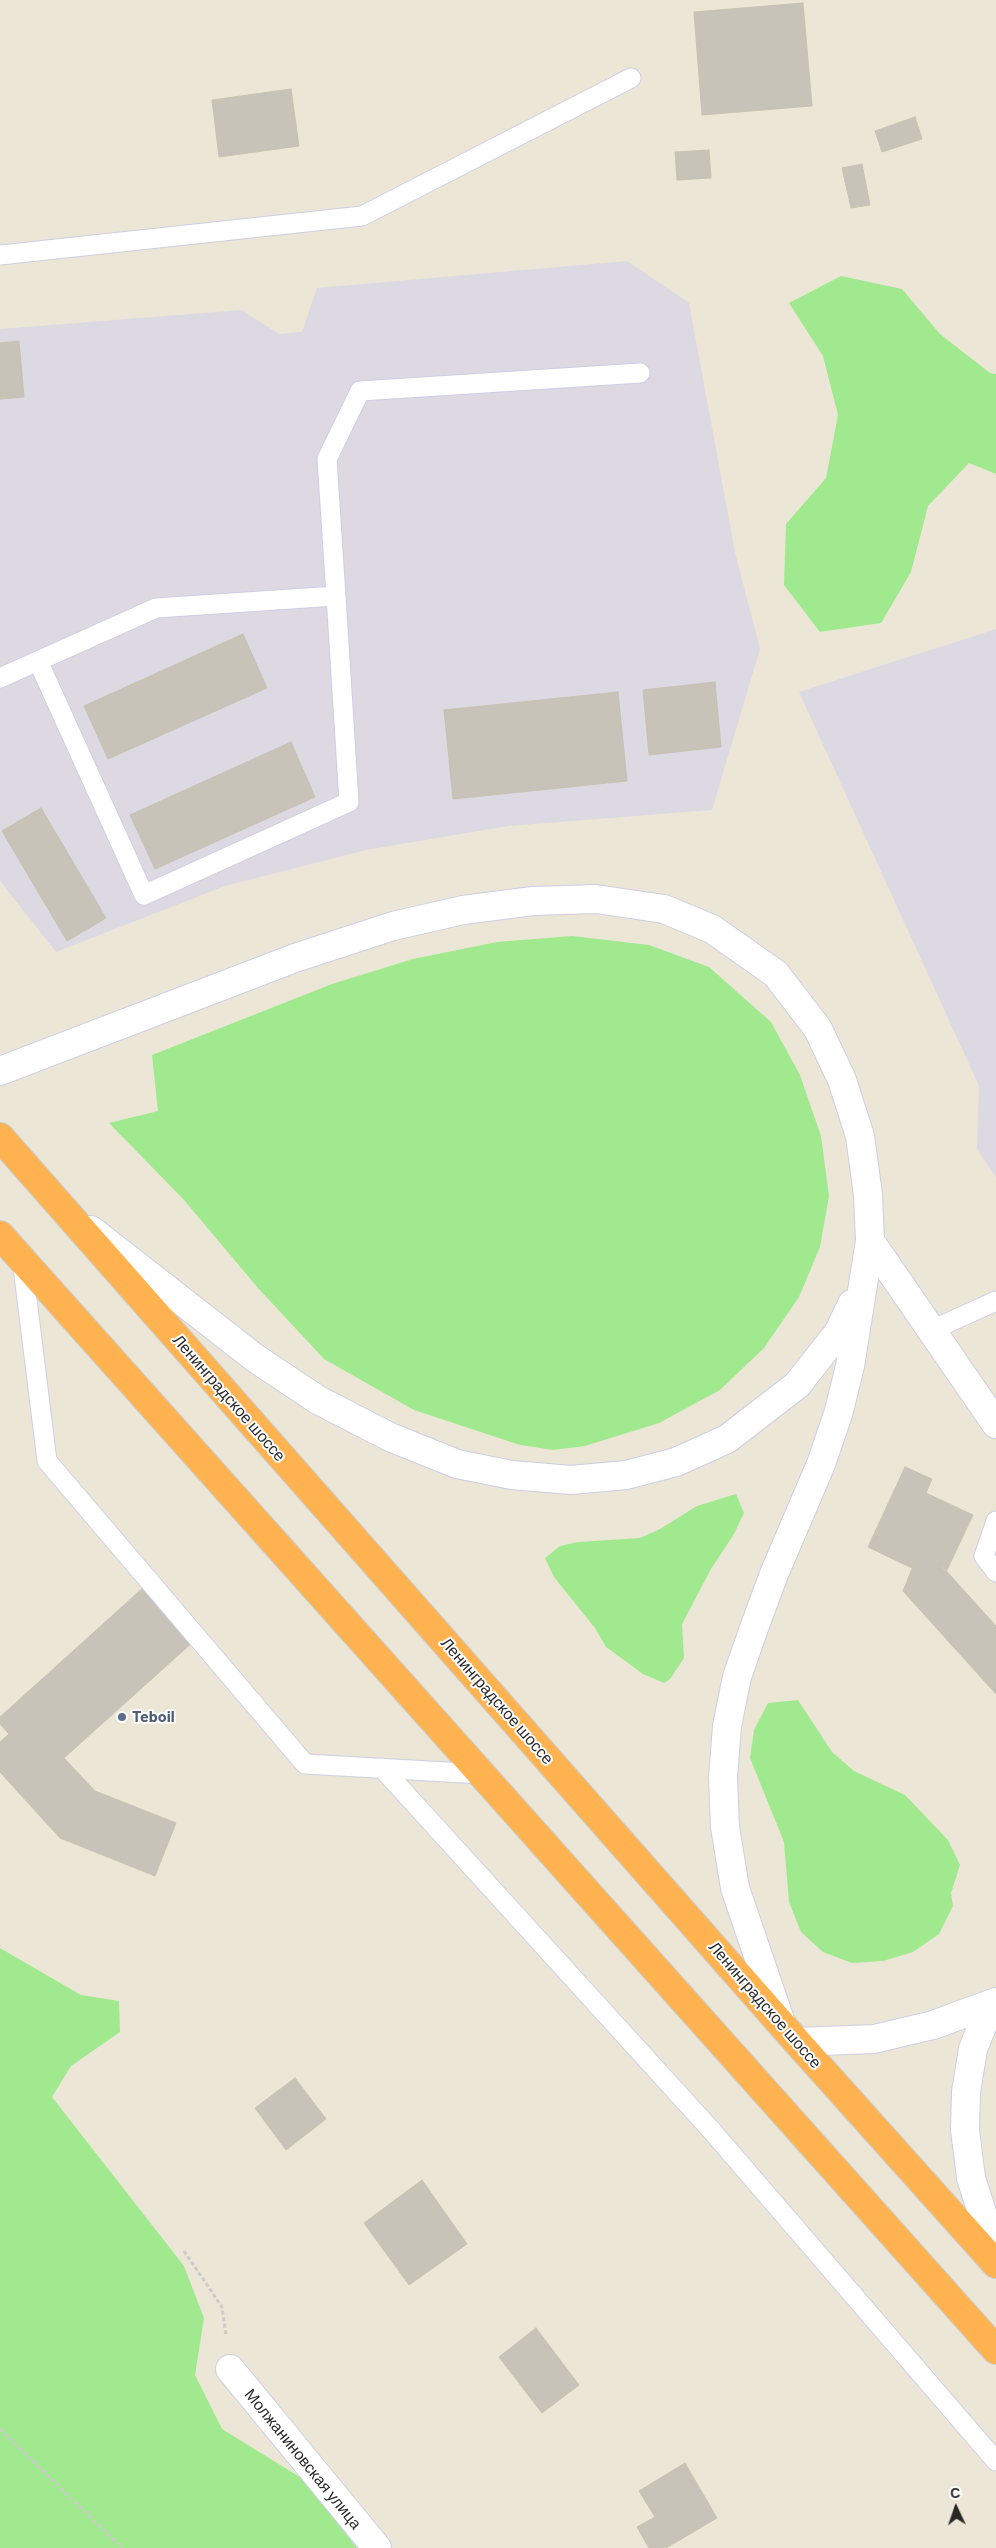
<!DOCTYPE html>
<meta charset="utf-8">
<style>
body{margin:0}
#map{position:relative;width:996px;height:2548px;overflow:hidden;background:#ece6d7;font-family:Barlow,sans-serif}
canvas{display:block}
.north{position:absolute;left:931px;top:2483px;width:50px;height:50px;-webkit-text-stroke:4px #fff;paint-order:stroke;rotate:357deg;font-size:14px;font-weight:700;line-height:20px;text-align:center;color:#282828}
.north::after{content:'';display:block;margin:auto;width:18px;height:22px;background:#282828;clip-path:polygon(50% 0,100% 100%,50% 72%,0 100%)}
</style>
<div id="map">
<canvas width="996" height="2548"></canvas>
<div class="north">С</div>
</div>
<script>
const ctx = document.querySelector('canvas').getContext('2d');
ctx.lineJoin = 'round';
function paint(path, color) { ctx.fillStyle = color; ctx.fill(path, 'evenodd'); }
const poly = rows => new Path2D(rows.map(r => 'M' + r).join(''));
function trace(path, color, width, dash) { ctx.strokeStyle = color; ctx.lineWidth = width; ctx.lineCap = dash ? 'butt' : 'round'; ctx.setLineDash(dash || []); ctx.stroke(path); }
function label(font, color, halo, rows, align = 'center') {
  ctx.font = font + ' Barlow,sans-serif'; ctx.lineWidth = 4; ctx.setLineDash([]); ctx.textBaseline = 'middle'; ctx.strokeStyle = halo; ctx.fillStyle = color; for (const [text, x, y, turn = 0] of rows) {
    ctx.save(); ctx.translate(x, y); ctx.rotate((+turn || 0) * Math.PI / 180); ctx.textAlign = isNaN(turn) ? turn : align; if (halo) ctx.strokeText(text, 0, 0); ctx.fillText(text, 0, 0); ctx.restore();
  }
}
const industrial = poly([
 [627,261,689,303,735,552,760,649,712,810,509,826,366,850,225,886,56,952,0,881,0,329,242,310,279,334,302,332,317,288],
 [996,629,996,1177,977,1149,979,1086,799,692]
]);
const green = poly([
 [841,276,902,289,940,334,990,373,996,374,996,474,969,463,928,506,911,572,881,623,820,632,784,585,786,524,826,478,838,415,823,356,789,303],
 [572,936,649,945,709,967,771,1022,800,1075,821,1136,829,1196,820,1247,799,1297,764,1348,720,1390,659,1423,585,1446,553,1450,520,1445,414,1410,324,1359,258,1288,184,1200,109,1123,158,1111,152,1055,332,984,413,959,497,942],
 [736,1494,744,1513,734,1534,711,1569,682,1624,684,1658,670,1679,664,1683,643,1674,606,1647,595,1628,554,1577,545,1558,560,1546,578,1542,640,1538,660,1529,697,1506],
 [798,1700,832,1752,854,1771,905,1795,948,1840,960,1865,951,1893,953,1906,939,1934,913,1952,883,1961,852,1963,823,1952,801,1932,789,1902,784,1842,750,1758,754,1730,768,1703],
 [0,1948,81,1995,119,2001,120,2032,71,2066,52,2097,184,2266,204,2318,195,2375,222,2429,303,2479,357,2548,0,2548]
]);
const building = poly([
 [803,3,812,106,702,115,694,12,803,3],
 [291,89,299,146,219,157,212,100,291,89],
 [915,117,922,139,882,152,875,131,915,117],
 [709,150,711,178,677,180,675,152,709,150],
 [862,164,870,205,851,208,842,168,862,164],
 [19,341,24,397,0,399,0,343,19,341],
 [243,634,267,688,108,759,84,706,243,634],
 [715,682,721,747,649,755,643,690,715,682],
 [618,692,627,781,453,799,444,710,618,692],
 [291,742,315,797,155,869,130,815,291,742],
 [41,808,106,918,67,941,2,831,41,808],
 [905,1467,932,1479,926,1493,973,1515,946,1572,922,1544,912,1568,868,1547,905,1467],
 [922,1544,996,1626,996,1694,903,1591,922,1544],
 [144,1587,194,1641,64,1758,95,1791,176,1823,155,1876,60,1838,0,1772,0,1742,9,1734,0,1724,0,1717,144,1587],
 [295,2078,326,2119,286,2150,255,2108,295,2078],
 [422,2180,467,2244,409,2285,364,2223,422,2180],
 [536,2328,579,2385,542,2413,499,2357,536,2328],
 [685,2463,717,2518,666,2548,649,2548,637,2527,655,2517,639,2491,685,2463]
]);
const path = poly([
 [184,2251,222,2307,226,2336],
 [0,2429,122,2548]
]);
const lane = poly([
 [0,255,362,216,631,78],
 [38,661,144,895,349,802,336,596],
 [0,678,156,608,336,596,327,459,360,391,640,373],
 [22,1259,47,1461,305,1764,482,1774],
 [932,1330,996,1301],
 [996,1521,984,1556,996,1572],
 [382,1768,712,2131,996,2461]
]);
const street = poly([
 [870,1241,996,1424],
 [230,2369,377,2548]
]);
const secondary = poly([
 [0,1071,295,958,393,926,463,910,533,901,596,899,664,909,712,929,776,974,818,1029,842,1080,860,1136,868,1195,870,1241,850,1366,839,1411,821,1464,774,1574,754,1628,737,1677,727,1726,723,1778,725,1827,735,1888,781,2023],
 [91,1230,255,1358,318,1400,390,1437,457,1464,512,1475,571,1480,626,1475,676,1462,727,1439,797,1385,838,1333,852,1304],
 [991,2004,973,2049,966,2092,965,2130,971,2178,996,2256],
 [797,2042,874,2039,933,2025,996,2002]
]);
const highway = poly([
 [0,1137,797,2042,996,2264],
 [0,1235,996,2350]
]);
const markers = [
 [122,1717,5,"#5c6f8a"]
];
const streetNames = [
 ["Ленинградское шоссе",229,1398,49],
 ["Ленинградское шоссе",497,1701,49],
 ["Ленинградское шоссе",765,2005,49],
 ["Молжаниновская улица",303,2459,51]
];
const serviceNames = [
 ["Teboil",132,1717]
];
paint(industrial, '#ddd9e3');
paint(green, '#a0e98e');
paint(building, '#c7c3b8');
trace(building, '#c7c2b1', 1);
trace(lane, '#cdcee3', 21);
trace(street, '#cdcee3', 30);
trace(secondary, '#cdcee3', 30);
trace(highway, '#cbcbcb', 30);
trace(path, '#cbcbcb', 3, [4, 2.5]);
trace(lane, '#fff', 19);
trace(street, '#fff', 28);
trace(secondary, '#fff', 28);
trace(highway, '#ffb350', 28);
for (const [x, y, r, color] of markers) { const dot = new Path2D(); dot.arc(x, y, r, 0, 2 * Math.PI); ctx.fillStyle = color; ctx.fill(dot); trace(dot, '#fff', 2); }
label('16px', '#282828', '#fff', streetNames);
label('bold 16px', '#4e5e75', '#fff', serviceNames, 'left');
</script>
